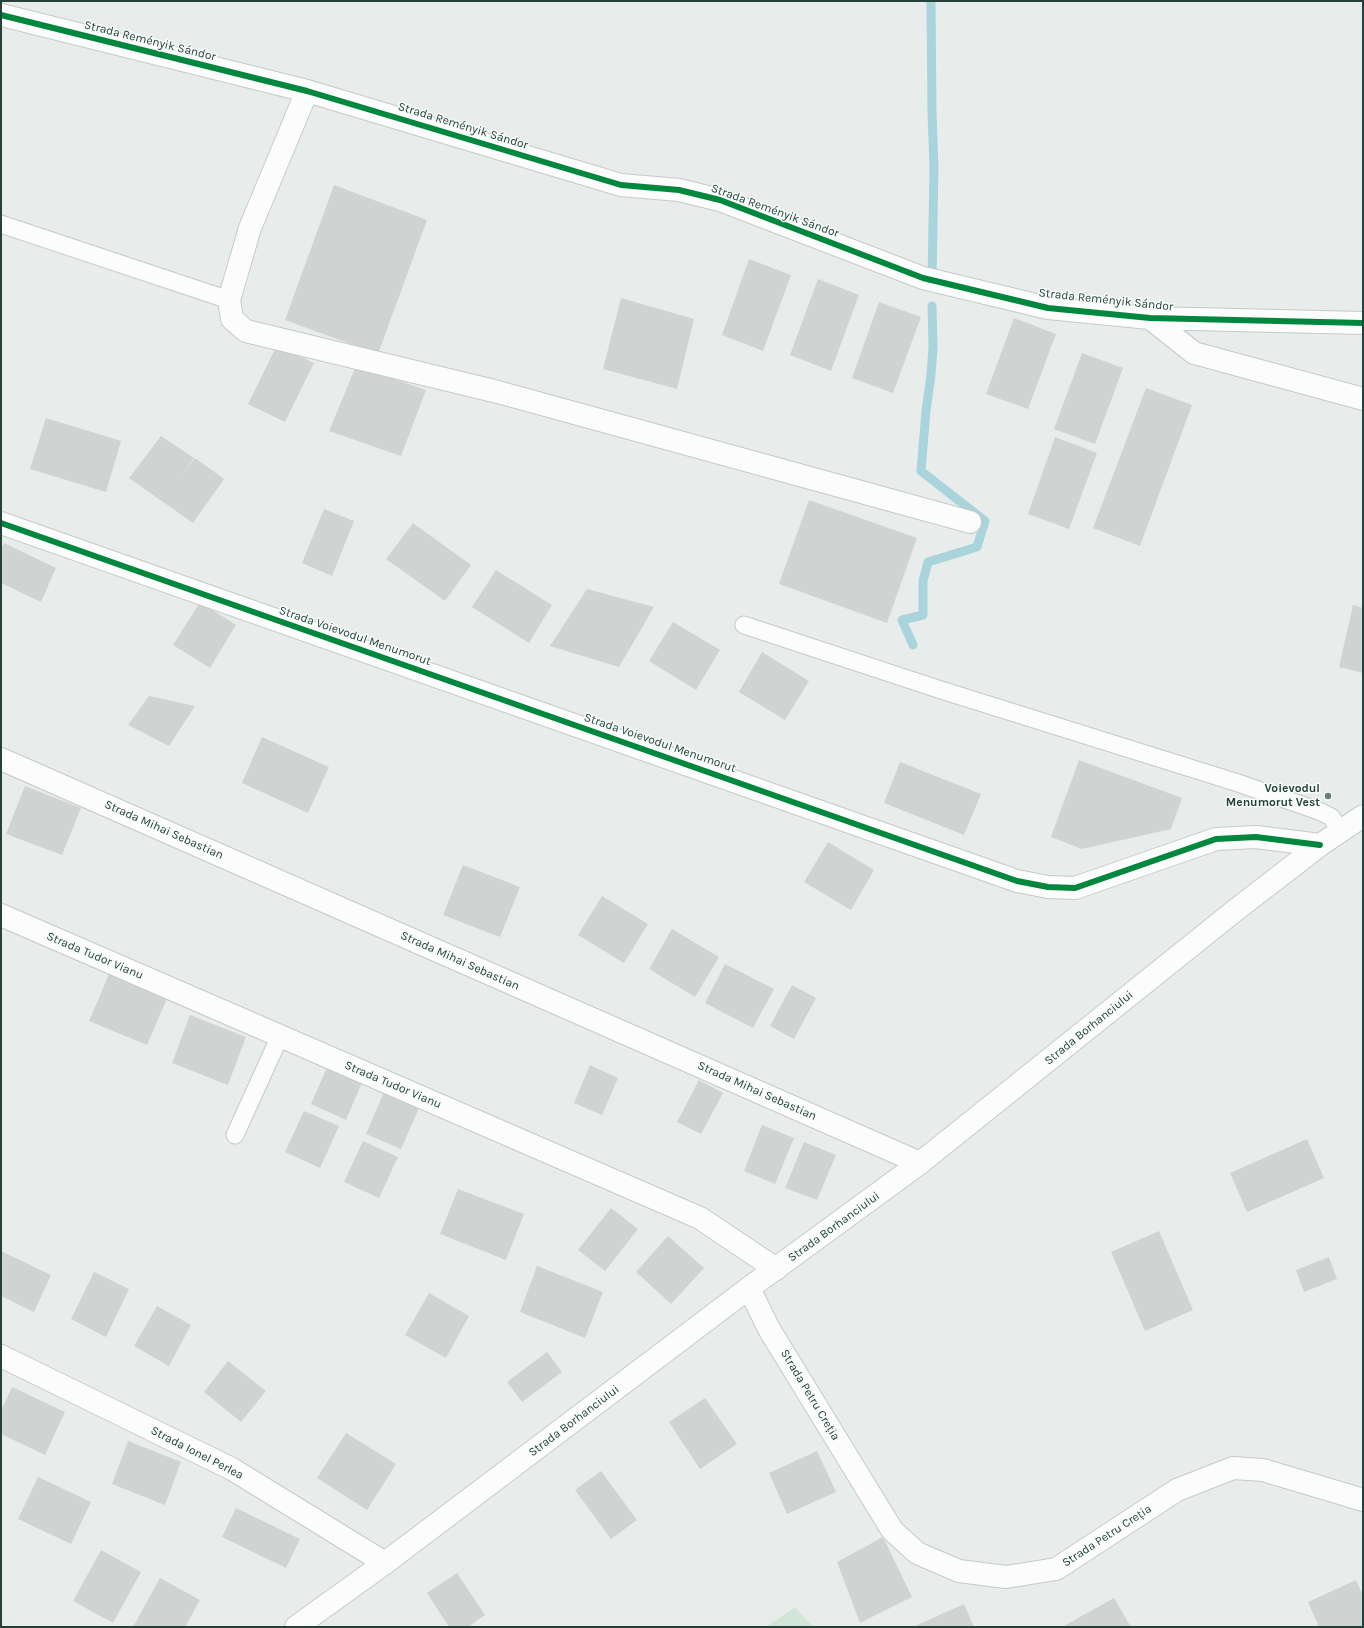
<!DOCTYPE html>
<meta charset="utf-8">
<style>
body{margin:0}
#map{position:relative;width:1364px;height:1628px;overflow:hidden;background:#e8edeb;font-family:Karla,sans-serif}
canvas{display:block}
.frame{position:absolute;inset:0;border:2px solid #24423a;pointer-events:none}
</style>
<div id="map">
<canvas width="1364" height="1628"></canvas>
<div class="frame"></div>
</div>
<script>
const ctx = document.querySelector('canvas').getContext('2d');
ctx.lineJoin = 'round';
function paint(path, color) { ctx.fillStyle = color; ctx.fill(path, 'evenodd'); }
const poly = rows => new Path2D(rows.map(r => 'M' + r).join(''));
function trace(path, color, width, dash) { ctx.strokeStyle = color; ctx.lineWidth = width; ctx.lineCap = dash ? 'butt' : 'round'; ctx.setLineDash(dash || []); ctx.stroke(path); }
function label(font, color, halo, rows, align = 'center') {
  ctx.font = font + ' Karla,sans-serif'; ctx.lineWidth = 3; ctx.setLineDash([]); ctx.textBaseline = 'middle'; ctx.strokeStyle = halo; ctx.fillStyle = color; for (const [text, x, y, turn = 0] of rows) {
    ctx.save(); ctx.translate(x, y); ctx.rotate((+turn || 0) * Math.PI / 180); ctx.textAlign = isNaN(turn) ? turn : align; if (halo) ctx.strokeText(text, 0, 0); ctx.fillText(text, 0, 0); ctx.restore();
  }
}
const green = poly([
 [795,1607,813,1627,766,1627]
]);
const stream = poly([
 [931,1,932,113,934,166,932,280],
 [913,645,902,620,923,615,923,581,928,562,977,547,985,521,921,471,926,411,931,375,933,347,932,306]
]);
const building = poly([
 [334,185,427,220,378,354,285,320],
 [749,259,791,275,763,351,722,335],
 [818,279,859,295,831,371,790,355],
 [621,298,694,319,677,389,603,369],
 [879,302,921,317,893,393,852,378],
 [1014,318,1056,334,1028,409,986,394],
 [277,345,314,363,285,422,248,404],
 [1082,353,1123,368,1095,444,1054,429],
 [356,366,426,390,401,456,329,431],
 [1146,388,1192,405,1140,546,1093,528],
 [46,418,121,441,106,492,30,469],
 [161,436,194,458,180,478,195,458,224,479,193,523,129,478],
 [1055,437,1097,453,1069,529,1028,514],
 [809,500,917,538,887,623,779,584],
 [324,509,354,521,332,576,302,563],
 [413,523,471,565,445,601,386,559],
 [4,543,56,568,41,602,1,583,1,549],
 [496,570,552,605,529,643,472,607],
 [587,589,654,607,619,667,550,646],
 [200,602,236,625,210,668,173,645],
 [1353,605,1363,608,1363,673,1339,667],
 [673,622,720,650,696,690,649,661],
 [762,652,809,681,785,720,739,692],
 [149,696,195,706,169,746,128,725],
 [262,737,329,767,308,813,242,783],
 [1079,760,1182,798,1171,829,1082,849,1051,837],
 [900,762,981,794,964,835,884,803],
 [25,786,81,808,62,855,6,834],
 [828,842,874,870,851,910,804,882],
 [463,865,520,887,500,937,443,915],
 [602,896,648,924,624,963,578,935],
 [672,929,719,957,695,997,649,969],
 [725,964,774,989,753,1028,705,1003],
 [110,972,168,996,147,1045,89,1021],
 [792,985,816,998,794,1039,770,1026],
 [190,1015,246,1037,228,1085,172,1063],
 [329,1063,364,1078,346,1120,311,1104],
 [590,1065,618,1078,602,1115,574,1103],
 [699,1080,723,1093,701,1134,677,1122],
 [384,1092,419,1108,401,1149,366,1134],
 [304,1111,339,1126,320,1168,285,1152],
 [762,1125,794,1138,775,1184,744,1171],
 [1307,1139,1324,1178,1247,1212,1230,1173],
 [363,1141,398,1157,379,1198,344,1182],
 [804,1142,836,1155,817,1200,785,1188],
 [458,1189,524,1214,506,1260,440,1234],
 [611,1208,638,1229,605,1271,578,1250],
 [1159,1231,1193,1310,1145,1331,1111,1252],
 [668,1236,704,1268,671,1304,636,1272],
 [1,1251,51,1275,34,1312,1,1296],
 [1329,1257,1337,1279,1304,1292,1296,1270],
 [537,1266,603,1292,585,1338,520,1312],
 [94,1272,129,1289,106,1337,71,1319],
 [429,1293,469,1316,446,1358,405,1335],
 [157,1306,191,1325,169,1366,134,1346],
 [547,1352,562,1372,522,1402,507,1382],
 [228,1361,266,1391,241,1422,204,1392],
 [12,1387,65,1412,45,1455,1,1434,1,1411],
 [705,1398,737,1444,700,1469,669,1422],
 [346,1433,396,1464,367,1510,317,1478],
 [128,1441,181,1462,165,1505,112,1484],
 [817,1451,836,1492,787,1514,769,1473],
 [601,1471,637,1520,611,1539,575,1490],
 [38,1477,91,1502,71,1544,18,1519],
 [236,1508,300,1539,286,1568,222,1537],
 [883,1537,912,1597,860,1623,837,1562],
 [101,1550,141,1572,113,1623,73,1601],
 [457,1573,485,1615,468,1627,449,1627,427,1593],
 [160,1578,200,1600,185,1627,133,1627],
 [1356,1580,1363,1595,1363,1626,1319,1627,1308,1602],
 [1114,1598,1131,1627,1062,1627],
 [964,1604,974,1627,916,1627,915,1626]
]);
const lane = poly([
 [1,224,229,300],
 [744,625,941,690,1235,782,1319,811,1331,817,1341,831],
 [235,1135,280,1036]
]);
const street = poly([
 [1,15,307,91,621,185,679,190,720,200,923,278,1048,308,1150,318,1363,323],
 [307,91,250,228,229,300,232,319,246,331,498,392,970,522],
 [1150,318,1194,353,1363,399],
 [1,523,1017,881,1048,887,1075,888,1216,839,1256,837,1320,845],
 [1,759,920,1163],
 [1,915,700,1218,776,1269],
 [749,1288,769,1329,892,1530,917,1553,959,1571,1006,1577,1056,1569,1177,1490,1233,1468,1263,1470,1363,1500],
 [1,1356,232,1469,385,1563]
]);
const secondary = poly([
 [296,1627,385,1563,749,1288,920,1163,1237,909,1320,845,1363,816]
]);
const cycleway = poly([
 [1,15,307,91,621,185,679,190,720,200,923,278,1048,308,1150,318,1363,323],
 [1,523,1017,881,1048,887,1075,888,1216,839,1256,837,1320,845]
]);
const markers = [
 [1328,796,4,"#697e78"]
];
const streetNames = [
 ["Strada Reményik Sándor",150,41,14],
 ["Strada Reményik Sándor",463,126,17],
 ["Strada Reményik Sándor",775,211,20],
 ["Strada Reményik Sándor",1106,300,6],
 ["Strada Voievodul Menumorut",355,636,19],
 ["Strada Voievodul Menumorut",660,743,19],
 ["Strada Mihai Sebastian",164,830,24],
 ["Strada Tudor Vianu",95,956,23],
 ["Strada Mihai Sebastian",460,961,24],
 ["Strada Borhanciului",1089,1028,-39],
 ["Strada Tudor Vianu",393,1085,23],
 ["Strada Mihai Sebastian",757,1091,24],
 ["Strada Borhanciului",834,1227,-36],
 ["Strada Petru Creția",810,1395,59],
 ["Strada Borhanciului",574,1421,-37],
 ["Strada Ionel Perlea",197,1453,27],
 ["Strada Petru Creția",1107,1536,-33]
];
const poiNames = [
 ["Voievodul",1320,789],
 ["Menumorut Vest",1320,803]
];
paint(green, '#d1e6d8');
trace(stream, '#a9d4db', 9);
paint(building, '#cfd4d2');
trace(lane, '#c5cac8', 19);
trace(street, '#c5cac8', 24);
trace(secondary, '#c3cbc8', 24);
trace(lane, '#fcfcfc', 17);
trace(street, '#fcfcfc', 22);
trace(secondary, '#fcfcfc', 22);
trace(cycleway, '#00873e', 6);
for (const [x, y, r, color] of markers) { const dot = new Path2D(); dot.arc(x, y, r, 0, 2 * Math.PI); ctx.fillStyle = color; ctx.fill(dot); trace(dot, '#f7fbf9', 1.5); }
label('12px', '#24423a', '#f7fbf9', streetNames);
label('bold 12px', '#24423a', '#f7fbf9', poiNames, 'right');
</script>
